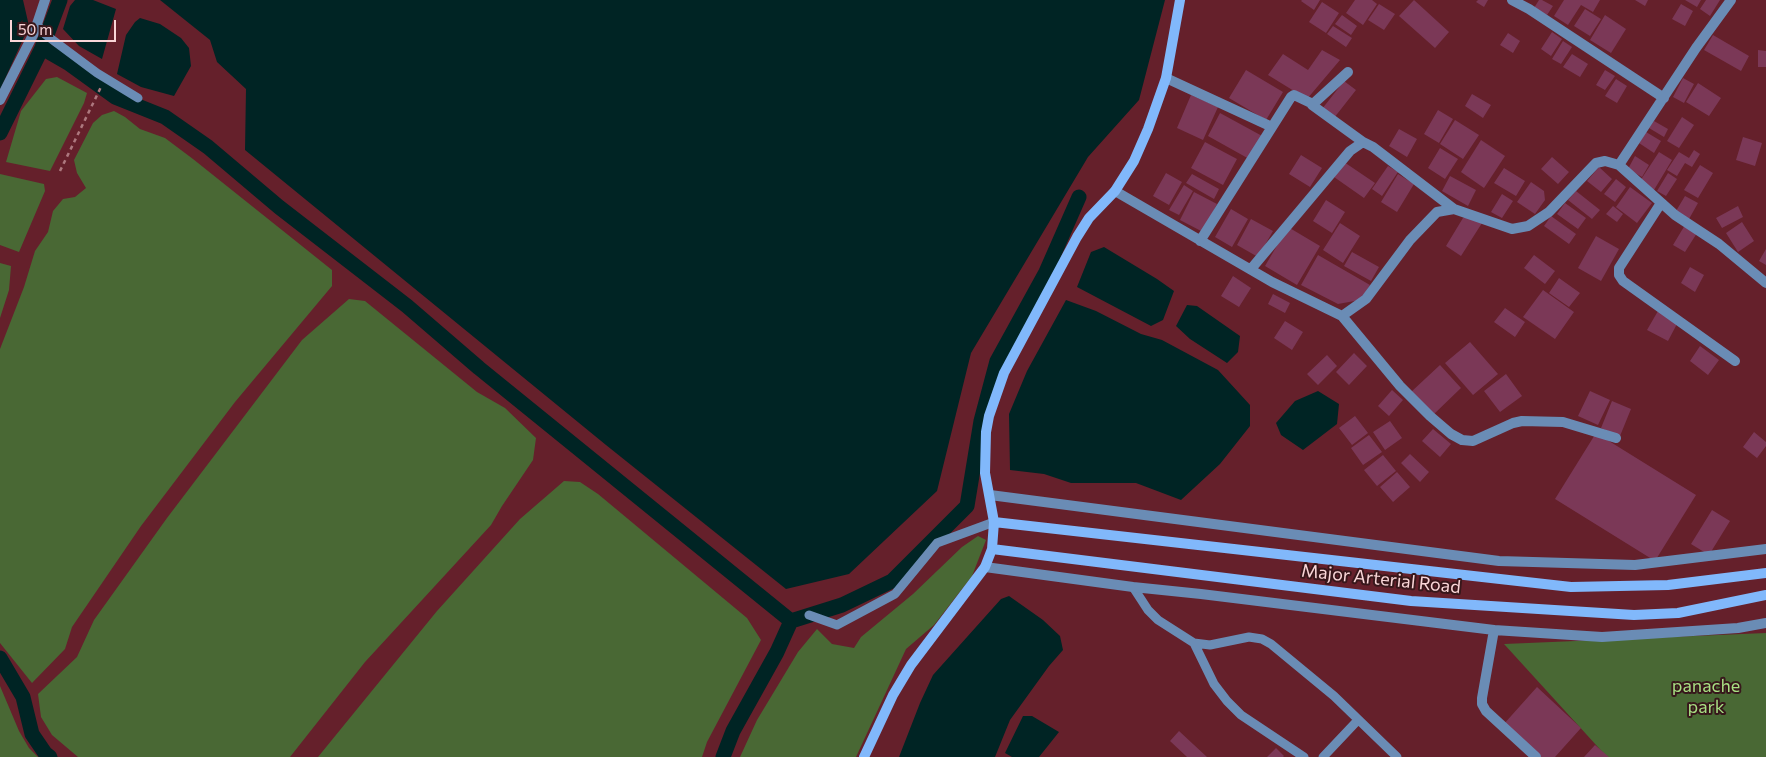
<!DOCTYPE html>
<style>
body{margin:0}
#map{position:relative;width:1766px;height:757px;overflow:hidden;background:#65202b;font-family:Commissioner,sans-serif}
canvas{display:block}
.scale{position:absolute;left:10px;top:20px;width:106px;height:22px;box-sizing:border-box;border:2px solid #fad6d8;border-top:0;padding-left:6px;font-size:15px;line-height:18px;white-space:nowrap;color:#fad6d8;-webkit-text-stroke:4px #37171b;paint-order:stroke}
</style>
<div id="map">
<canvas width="1766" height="757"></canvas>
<div class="scale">50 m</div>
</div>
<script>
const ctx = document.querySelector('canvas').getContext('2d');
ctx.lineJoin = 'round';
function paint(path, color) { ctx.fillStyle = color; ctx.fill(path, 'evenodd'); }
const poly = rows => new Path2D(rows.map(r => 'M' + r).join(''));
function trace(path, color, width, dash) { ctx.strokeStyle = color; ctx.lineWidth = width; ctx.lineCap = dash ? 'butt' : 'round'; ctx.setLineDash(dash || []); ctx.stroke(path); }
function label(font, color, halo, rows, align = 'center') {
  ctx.font = font + ' Commissioner,sans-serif'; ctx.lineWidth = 4; ctx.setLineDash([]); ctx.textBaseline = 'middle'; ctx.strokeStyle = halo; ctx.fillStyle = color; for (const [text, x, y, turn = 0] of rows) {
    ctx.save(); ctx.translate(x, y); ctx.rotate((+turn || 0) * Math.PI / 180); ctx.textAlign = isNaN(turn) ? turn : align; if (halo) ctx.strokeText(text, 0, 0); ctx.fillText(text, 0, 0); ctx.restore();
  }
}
const green = poly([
 [57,77,87,93,84,103,50,171,6,162,21,111,46,79],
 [114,111,125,117,140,129,165,138,193,159,332,270,332,286,235,402,141,526,72,627,65,649,32,683,0,643,0,349,24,287,35,251,48,232,53,211,63,199,75,197,86,188,77,173,74,160,93,123,102,115],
 [0,174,44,184,45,191,19,252,0,245],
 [0,263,11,266,9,290,0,318],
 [349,299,365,301,477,392,505,408,536,438,533,460,502,506,491,525,365,662,290,757,78,757,52,735,41,717,38,694,77,657,94,620,167,518,302,340],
 [564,481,580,482,598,494,747,618,761,640,707,742,702,757,318,757,437,611,520,519],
 [978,536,986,540,972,576,934,625,906,649,856,757,740,757,757,720,798,652,817,629,832,644,854,648,861,637,913,594,962,547],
 [1766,633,1766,757,1607,757,1504,644],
 [0,686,19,731,29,748,38,757,0,757]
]);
const water = poly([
 [0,0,23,0,29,26,0,90],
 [75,0,93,0,116,9,102,59,79,46,63,29,70,6],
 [160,0,1165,0,1139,100,1088,157,971,353,937,491,849,574,786,589,606,445,245,150,246,89,217,62,210,40],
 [140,18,160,24,181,38,189,48,191,66,174,96,141,87,117,74,126,35,135,22],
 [1104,247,1157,279,1174,291,1163,320,1151,326,1077,287,1091,252],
 [1066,300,1096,311,1141,334,1162,340,1218,370,1250,405,1250,426,1220,464,1181,500,1136,483,1071,483,1044,474,1010,470,1009,414,1027,371],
 [1187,305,1197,306,1240,336,1238,352,1227,363,1190,339,1176,326],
 [1318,391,1339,404,1337,424,1303,450,1281,435,1276,423,1295,401],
 [1009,596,1043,620,1060,636,1063,650,1049,666,1010,720,995,757,899,757,920,703,933,675,1001,599],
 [1023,716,1032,716,1059,732,1039,757,1012,757,1005,753]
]);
const canal = poly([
 [42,48,68,63,115,97,165,117,208,147,279,207,407,306,479,368,791,621,777,652,733,731,723,757],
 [0,133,42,48,60,0],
 [791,621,842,605,892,581,967,506,981,421,997,361,1046,272,1079,197],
 [0,658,23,697,32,734,45,753,50,757]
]);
const building = poly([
 [1302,0,1320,0,1314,10,1301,1],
 [1355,0,1372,0,1377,4,1363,25,1346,13],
 [1414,0,1449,32,1435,48,1399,16],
 [1478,0,1488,0,1484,7,1476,2],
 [1539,0,1542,0,1553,6,1547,15,1534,8],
 [1564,0,1600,0,1593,12,1581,5,1568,25,1554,16],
 [1635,0,1648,0,1645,6],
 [1685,0,1701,0,1697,7],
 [1706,0,1720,0,1710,16,1700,9],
 [1322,2,1339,13,1326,33,1309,22],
 [1379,4,1395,14,1384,30,1368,20],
 [1681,4,1693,11,1685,26,1672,19],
 [1585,9,1601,19,1590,36,1574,26],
 [1342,15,1357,26,1351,35,1335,24],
 [1605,15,1626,29,1611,53,1590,40],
 [1333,26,1352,38,1346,47,1327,34],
 [1552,32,1562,39,1551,56,1541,49],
 [1508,33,1520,41,1513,53,1500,45],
 [1713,35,1749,56,1741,71,1704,50],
 [1563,41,1572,47,1561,64,1552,59],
 [1322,50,1340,60,1307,99,1268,75,1283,54,1308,70],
 [1758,50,1766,51,1766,67,1758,67],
 [1572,54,1588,64,1580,77,1563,67],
 [1246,70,1283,92,1266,120,1229,98],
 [1605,70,1615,76,1605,90,1596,85],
 [1683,78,1694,84,1684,103,1673,97],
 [1616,79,1627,86,1617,103,1605,96],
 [1344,81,1356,90,1334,118,1322,109],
 [1698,83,1721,98,1709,116,1686,102],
 [1472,94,1491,105,1483,118,1465,106],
 [1191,95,1218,107,1203,140,1177,128],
 [1438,110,1453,119,1439,143,1424,134],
 [1220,113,1264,137,1251,160,1208,136],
 [1682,117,1694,125,1679,148,1667,141],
 [1455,120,1479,135,1463,159,1440,144],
 [1654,121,1668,129,1664,137,1649,128],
 [1399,129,1417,139,1407,157,1389,146],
 [1646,132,1661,141,1654,153,1639,143],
 [1743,137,1762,143,1755,166,1736,160],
 [1481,140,1505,156,1484,188,1461,172],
 [1205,142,1237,159,1223,185,1191,168],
 [1440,148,1458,159,1445,179,1428,168],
 [1694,150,1700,154,1692,167,1685,163,1677,176,1667,170,1679,152,1689,158],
 [1659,152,1672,160,1654,190,1640,181],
 [1301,155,1322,168,1310,187,1289,174],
 [1635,156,1649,165,1642,177,1628,169],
 [1552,157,1569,172,1558,184,1541,169],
 [1344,162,1375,183,1364,198,1334,177],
 [1700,165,1713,173,1698,198,1684,190],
 [1388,166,1398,172,1382,196,1372,189],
 [1599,167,1612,179,1601,192,1587,181],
 [1504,168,1525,181,1516,196,1494,183],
 [1166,173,1182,182,1169,205,1153,196],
 [1668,173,1677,179,1666,196,1657,191],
 [1192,174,1219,189,1214,199,1186,183],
 [1398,174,1414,184,1397,212,1381,202],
 [1450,176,1476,190,1468,206,1442,191],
 [1616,179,1626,187,1615,202,1604,194],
 [1531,182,1544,191,1545,200,1535,214,1517,202],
 [1184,185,1193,191,1179,215,1169,210],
 [1630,187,1652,203,1637,223,1616,207],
 [1576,191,1600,210,1592,219,1568,200],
 [1194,192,1217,204,1203,232,1180,220],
 [1502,194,1513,201,1502,218,1491,212],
 [1685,196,1698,203,1689,219,1676,211],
 [1326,200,1345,212,1332,233,1313,221],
 [1565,203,1586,218,1578,229,1557,214],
 [1613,206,1623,214,1617,222,1606,214],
 [1738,206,1743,217,1722,228,1716,218],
 [1231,209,1248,219,1232,247,1215,237],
 [1470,216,1482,223,1461,256,1446,246,1463,218],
 [1551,216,1576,234,1569,244,1544,226],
 [1251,219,1273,231,1258,257,1237,245],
 [1742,222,1754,241,1738,252,1726,233],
 [1340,223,1360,236,1343,263,1323,250],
 [1685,225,1697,233,1685,252,1673,245],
 [1288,227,1320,246,1297,285,1265,266],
 [1596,236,1619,249,1601,281,1578,268],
 [1766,249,1766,265,1759,261],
 [1352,252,1379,267,1371,281,1344,266],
 [1318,255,1370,285,1360,300,1338,304,1301,285],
 [1534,255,1555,271,1545,284,1524,268],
 [1690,267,1704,275,1695,292,1681,283],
 [1233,276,1251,288,1239,307,1221,296],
 [1559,278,1580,293,1569,307,1549,293],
 [1543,290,1574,312,1555,339,1523,317],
 [1273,294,1290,303,1285,313,1268,304],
 [1505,308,1525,322,1515,337,1494,322],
 [1658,311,1678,322,1668,341,1647,330],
 [1285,321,1303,332,1292,350,1274,338],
 [1470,342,1498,374,1473,395,1445,363],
 [1700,346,1719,360,1708,375,1690,361],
 [1354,353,1367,366,1349,385,1336,372],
 [1327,355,1337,366,1318,385,1307,374],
 [1440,365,1461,388,1433,415,1411,392],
 [1506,374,1522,396,1500,412,1484,391],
 [1392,390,1403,400,1389,416,1378,406],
 [1590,391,1610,400,1598,425,1578,416],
 [1612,401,1631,409,1620,436,1601,428],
 [1355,416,1368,433,1352,445,1339,428],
 [1390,421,1402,438,1385,450,1373,432],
 [1433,429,1451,444,1440,457,1422,441],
 [1754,432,1766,442,1766,446,1757,458,1743,447],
 [1596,433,1696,495,1655,561,1555,499],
 [1369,435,1382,452,1363,465,1351,448],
 [1410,454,1429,472,1420,482,1401,463],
 [1383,455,1396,471,1377,486,1364,470],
 [1397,472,1410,487,1393,502,1380,487],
 [1712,510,1730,521,1709,555,1691,544],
 [1537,687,1581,728,1555,757,1538,757,1503,725],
 [1179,731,1207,757,1187,757,1170,741],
 [1595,745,1609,757,1584,757],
 [1276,748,1284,756,1283,757,1267,757]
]);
const path = poly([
 [60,171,101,87]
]);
const lane = poly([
 [37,25,46,35,97,73,138,98],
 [1133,587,1148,610,1158,620,1194,643,1210,645,1249,637,1262,639,1271,644,1334,696,1397,757],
 [809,615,837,625,895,594,937,543,994,522],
 [1194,643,1214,684,1227,701,1241,715,1304,757],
 [1323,757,1358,720]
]);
const street = poly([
 [1512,0,1529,9,1664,98],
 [1166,78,1272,127],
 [0,100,34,33,45,0],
 [1312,105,1363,142],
 [1619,165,1675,215,1719,244,1766,283],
 [1115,191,1272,282,1342,316,1366,299,1410,240,1437,212,1454,209,1512,229,1528,226,1549,212,1596,163,1605,161,1619,165,1696,48,1731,0],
 [1661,203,1619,268,1619,275,1623,281,1735,361],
 [1200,241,1291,97,1294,95,1313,104,1348,72],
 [1251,269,1350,151,1363,142,1373,147,1454,209],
 [1342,316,1400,386,1430,416,1451,434,1462,440,1473,441,1513,423,1522,421,1563,422,1616,438],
 [990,495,1499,561,1635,565,1766,549],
 [985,567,1133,587,1201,594,1494,630,1602,637,1738,628,1766,623],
 [1494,630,1482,698,1482,704,1486,711,1536,757]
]);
const secondary = poly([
 [994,522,1571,587,1668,585,1766,573],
 [992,549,1411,601,1634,615,1678,613,1766,595],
 [864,757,893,695,911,665,985,567,992,549,994,522,985,473,986,432,989,416,1004,373,1077,237,1089,218,1115,191,1134,161,1148,129,1166,78,1180,0]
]);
const streetNames = [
 ["Major Arterial Road",1381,579,6]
];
const parkNames = [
 ["panache",1706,686],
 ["park",1706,707]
];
paint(green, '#496834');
paint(water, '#002424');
trace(canal, '#002424', 15);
paint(building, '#7b3857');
trace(path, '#ad787f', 2.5, [4, 4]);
trace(lane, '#6a8cb5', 9);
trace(street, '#6a8cb5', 10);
trace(secondary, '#81b8fb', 10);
label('18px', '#fad6d8', '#37171b', streetNames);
label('18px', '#a8df83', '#37171b', parkNames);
</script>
